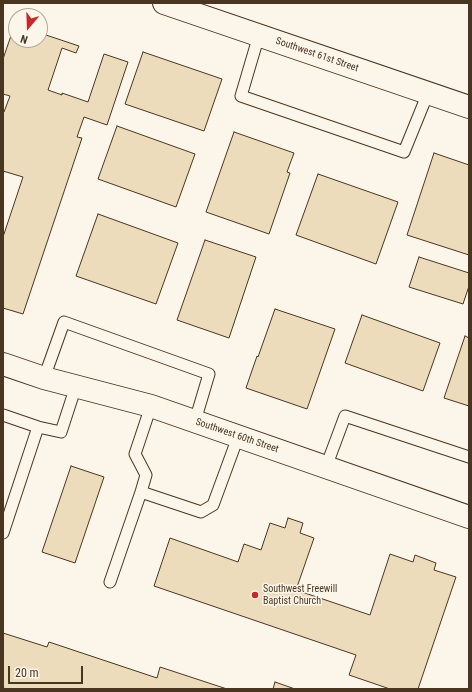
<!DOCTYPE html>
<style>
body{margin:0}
#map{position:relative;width:472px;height:692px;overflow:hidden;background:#fbf6e9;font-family:"Roboto Condensed",sans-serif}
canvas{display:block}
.frame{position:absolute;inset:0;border:4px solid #4a3520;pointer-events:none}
.north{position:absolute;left:8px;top:8px;width:40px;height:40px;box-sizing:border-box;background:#fbf6e9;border:1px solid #b4a999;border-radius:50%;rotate:199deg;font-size:11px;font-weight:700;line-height:16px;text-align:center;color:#4a3520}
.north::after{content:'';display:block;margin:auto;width:14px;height:18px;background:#c62828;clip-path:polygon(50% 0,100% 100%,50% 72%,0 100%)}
.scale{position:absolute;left:8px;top:666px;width:75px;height:18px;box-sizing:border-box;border:2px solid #4a3520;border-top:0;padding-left:5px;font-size:12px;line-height:14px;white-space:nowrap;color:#4a3520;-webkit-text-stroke:3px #fbf6e9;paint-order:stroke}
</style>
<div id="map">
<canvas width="472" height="692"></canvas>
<div class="frame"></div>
<div class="north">N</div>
<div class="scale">20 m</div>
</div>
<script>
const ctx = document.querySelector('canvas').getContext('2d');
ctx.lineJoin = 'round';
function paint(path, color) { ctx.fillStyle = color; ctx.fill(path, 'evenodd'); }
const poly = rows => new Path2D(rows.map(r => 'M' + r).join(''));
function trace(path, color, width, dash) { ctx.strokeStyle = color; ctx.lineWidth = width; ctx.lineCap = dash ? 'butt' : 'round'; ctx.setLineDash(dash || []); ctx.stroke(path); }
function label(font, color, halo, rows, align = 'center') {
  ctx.font = font + ' "Roboto Condensed",sans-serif'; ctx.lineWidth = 3; ctx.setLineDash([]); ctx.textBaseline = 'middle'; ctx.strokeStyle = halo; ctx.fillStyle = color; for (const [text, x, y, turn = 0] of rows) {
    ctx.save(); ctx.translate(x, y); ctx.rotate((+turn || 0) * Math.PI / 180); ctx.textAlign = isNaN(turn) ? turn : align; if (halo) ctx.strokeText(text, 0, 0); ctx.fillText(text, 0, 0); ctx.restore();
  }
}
const building = poly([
 [15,24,16,25,16,40,40,40,40,33,79,46,76,53,62,48,48,90,62,95,62,93,88,102,104,54,128,62,107,125,84,117,77,137,82,138,23,314,3,308,3,237,23,177,3,171,3,112,4,112,10,96,3,94,3,59,15,24],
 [143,52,222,79,204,131,125,104,143,52],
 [117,126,195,154,176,207,98,179,117,126],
 [234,132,294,153,287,172,290,173,269,234,206,212,234,132],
 [434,153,469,165,469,255,407,235,434,153],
 [318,174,398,202,376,264,296,235,318,174],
 [98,214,178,243,156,304,76,276,98,214],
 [205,240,256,257,229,338,177,320,205,240],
 [419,257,469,273,469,286,463,304,409,287,419,257],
 [275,309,335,329,307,409,246,388,257,356,258,357,275,309],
 [362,315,440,343,423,391,345,363,362,315],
 [465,336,469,338,469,406,444,398,465,336],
 [71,466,104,477,75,563,42,552,71,466],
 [288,518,303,523,300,533,314,538,296,590,370,615,390,554,413,562,415,555,436,563,434,570,456,577,418,689,390,689,349,675,356,655,154,586,170,538,238,562,244,544,261,550,270,523,285,528,288,518],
 [3,633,47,647,49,642,157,678,160,667,227,689,7,689,3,688,3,633],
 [275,682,295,689,273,689,275,682]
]);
const service = poly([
 [259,35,241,96,404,152,428,93],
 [44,378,64,322,209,374,195,421],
 [3,415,38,427,61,432,76,386],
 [326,467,345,416,469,457],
 [141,492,146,475,135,454,151,406],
 [3,533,38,427],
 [110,582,141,492,201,512,213,505,238,437]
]);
const minor = poly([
 [164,3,469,107],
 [3,364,44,378,151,406,469,517]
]);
const markers = [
 [255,595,4,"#c62828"]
];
const streetNames = [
 ["Southwest 61st Street",317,55,19],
 ["Southwest 60th Street",237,436,19]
];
const poiNames = [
 ["Southwest Freewill",263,589],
 ["Baptist Church",263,601]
];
paint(building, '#ecdcbc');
trace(building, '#4a3520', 1);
trace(service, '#4a3520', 13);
trace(minor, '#4a3520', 24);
trace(service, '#fbf6e9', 11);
trace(minor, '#fbf6e9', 22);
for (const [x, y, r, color] of markers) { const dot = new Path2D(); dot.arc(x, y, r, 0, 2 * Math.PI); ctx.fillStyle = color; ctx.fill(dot); trace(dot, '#fbf6e9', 1.5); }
label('10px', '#4a3520', '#fbf6e9', streetNames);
label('10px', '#4a3520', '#fbf6e9', poiNames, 'left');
</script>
